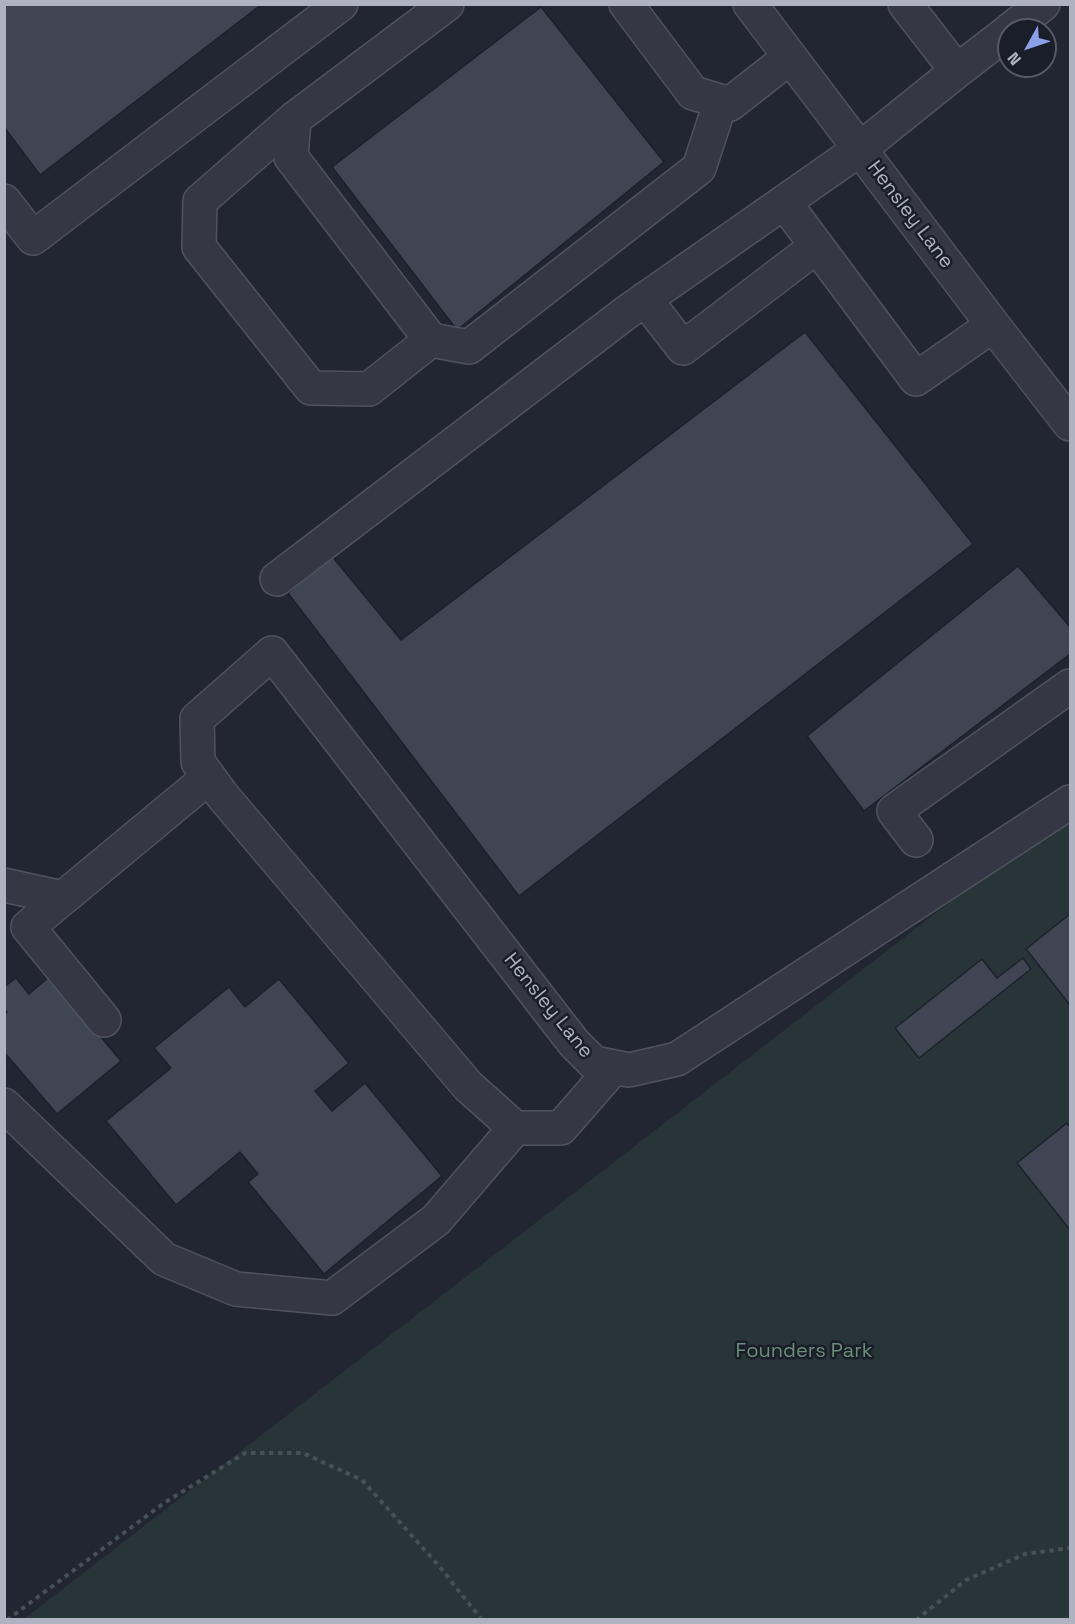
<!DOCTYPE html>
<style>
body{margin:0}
#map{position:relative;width:1075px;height:1624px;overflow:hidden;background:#222633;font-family:"Space Grotesk",sans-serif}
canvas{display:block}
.frame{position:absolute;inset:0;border:6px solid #afb3c1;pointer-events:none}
.north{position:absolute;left:997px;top:18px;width:60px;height:60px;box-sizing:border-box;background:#1a1e28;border:2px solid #565a65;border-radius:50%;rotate:230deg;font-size:16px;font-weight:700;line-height:24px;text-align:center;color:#afb3c1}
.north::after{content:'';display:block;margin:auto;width:21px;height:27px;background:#8c9fe9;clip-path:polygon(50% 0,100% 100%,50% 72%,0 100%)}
</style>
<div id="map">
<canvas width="1075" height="1624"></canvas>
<div class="frame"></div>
<div class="north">N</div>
</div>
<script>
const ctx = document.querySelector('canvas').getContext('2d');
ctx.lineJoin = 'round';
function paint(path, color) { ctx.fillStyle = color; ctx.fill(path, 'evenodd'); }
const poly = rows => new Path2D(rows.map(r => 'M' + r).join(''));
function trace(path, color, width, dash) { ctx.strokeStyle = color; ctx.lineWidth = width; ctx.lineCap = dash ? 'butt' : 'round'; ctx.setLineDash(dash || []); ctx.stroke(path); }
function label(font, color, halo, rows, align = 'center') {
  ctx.font = font + ' "Space Grotesk",sans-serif'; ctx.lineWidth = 5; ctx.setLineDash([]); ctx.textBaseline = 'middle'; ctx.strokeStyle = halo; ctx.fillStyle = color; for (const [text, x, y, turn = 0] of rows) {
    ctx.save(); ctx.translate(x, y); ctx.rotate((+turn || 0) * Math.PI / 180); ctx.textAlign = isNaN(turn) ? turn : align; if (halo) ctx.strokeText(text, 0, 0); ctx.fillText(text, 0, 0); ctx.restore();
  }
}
const green = poly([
 [1070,809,1070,1619,24,1619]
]);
const building = poly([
 [4,4,262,4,40,175,4,127,4,4],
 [541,7,664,162,457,330,332,167,541,7],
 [805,332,973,544,519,896,288,593,331,555,401,640,805,332],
 [1018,566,1070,627,1070,654,864,811,807,736,1018,566],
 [1070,914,1070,1005,1026,949,1070,914],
 [1023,958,1031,969,919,1058,895,1028,982,959,997,978,1023,958],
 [50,976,121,1061,57,1114,4,1052,4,1015,7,1012,4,1009,4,987,16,978,29,994,50,976],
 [279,979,349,1063,315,1091,332,1111,365,1083,442,1176,324,1274,248,1182,258,1174,240,1152,176,1205,106,1121,171,1068,154,1048,229,987,245,1007,279,979],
 [1067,1123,1070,1127,1070,1230,1017,1163,1067,1123]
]);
const path = poly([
 [7,1620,164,1503,245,1453,303,1453,362,1480,439,1566,482,1620],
 [916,1620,966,1580,1025,1554,1070,1548]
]);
const minor = poly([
 [447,4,294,119,291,157,431,340,469,347,699,168,721,101],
 [626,4,693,93,730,104,790,57],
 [750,4,993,325,1070,424],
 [1010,30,1043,4],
 [957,71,1009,31],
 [294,119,200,201,199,247,311,388,369,389,431,340],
 [4,201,33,238,341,4],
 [784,202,916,379,993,325],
 [645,299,683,348,817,246],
 [277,579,627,312,860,149,957,71,905,4],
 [916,840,894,811,1070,686],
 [4,885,63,898],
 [104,1020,28,927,209,777],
 [614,1067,561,1128,515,1128,468,1086,222,795,198,762,197,719,272,653,574,1043,594,1063,629,1070,677,1059,1070,802],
 [4,1105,164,1259,236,1289,332,1298,436,1220,515,1128]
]);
const streetNames = [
 ["Hensley Lane",910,215,53],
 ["Hensley Lane",548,1006,51]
];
const parkNames = [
 ["Founders Park",804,1352]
];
paint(green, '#283538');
paint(building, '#404554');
trace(building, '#1c202a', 1.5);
trace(minor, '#4f535f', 36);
trace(path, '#455156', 4, [4.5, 4.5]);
trace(minor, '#353844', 33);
label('20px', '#afb3c1', '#1a1e28', streetNames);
label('20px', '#6a8e79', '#1a1e28', parkNames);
</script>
